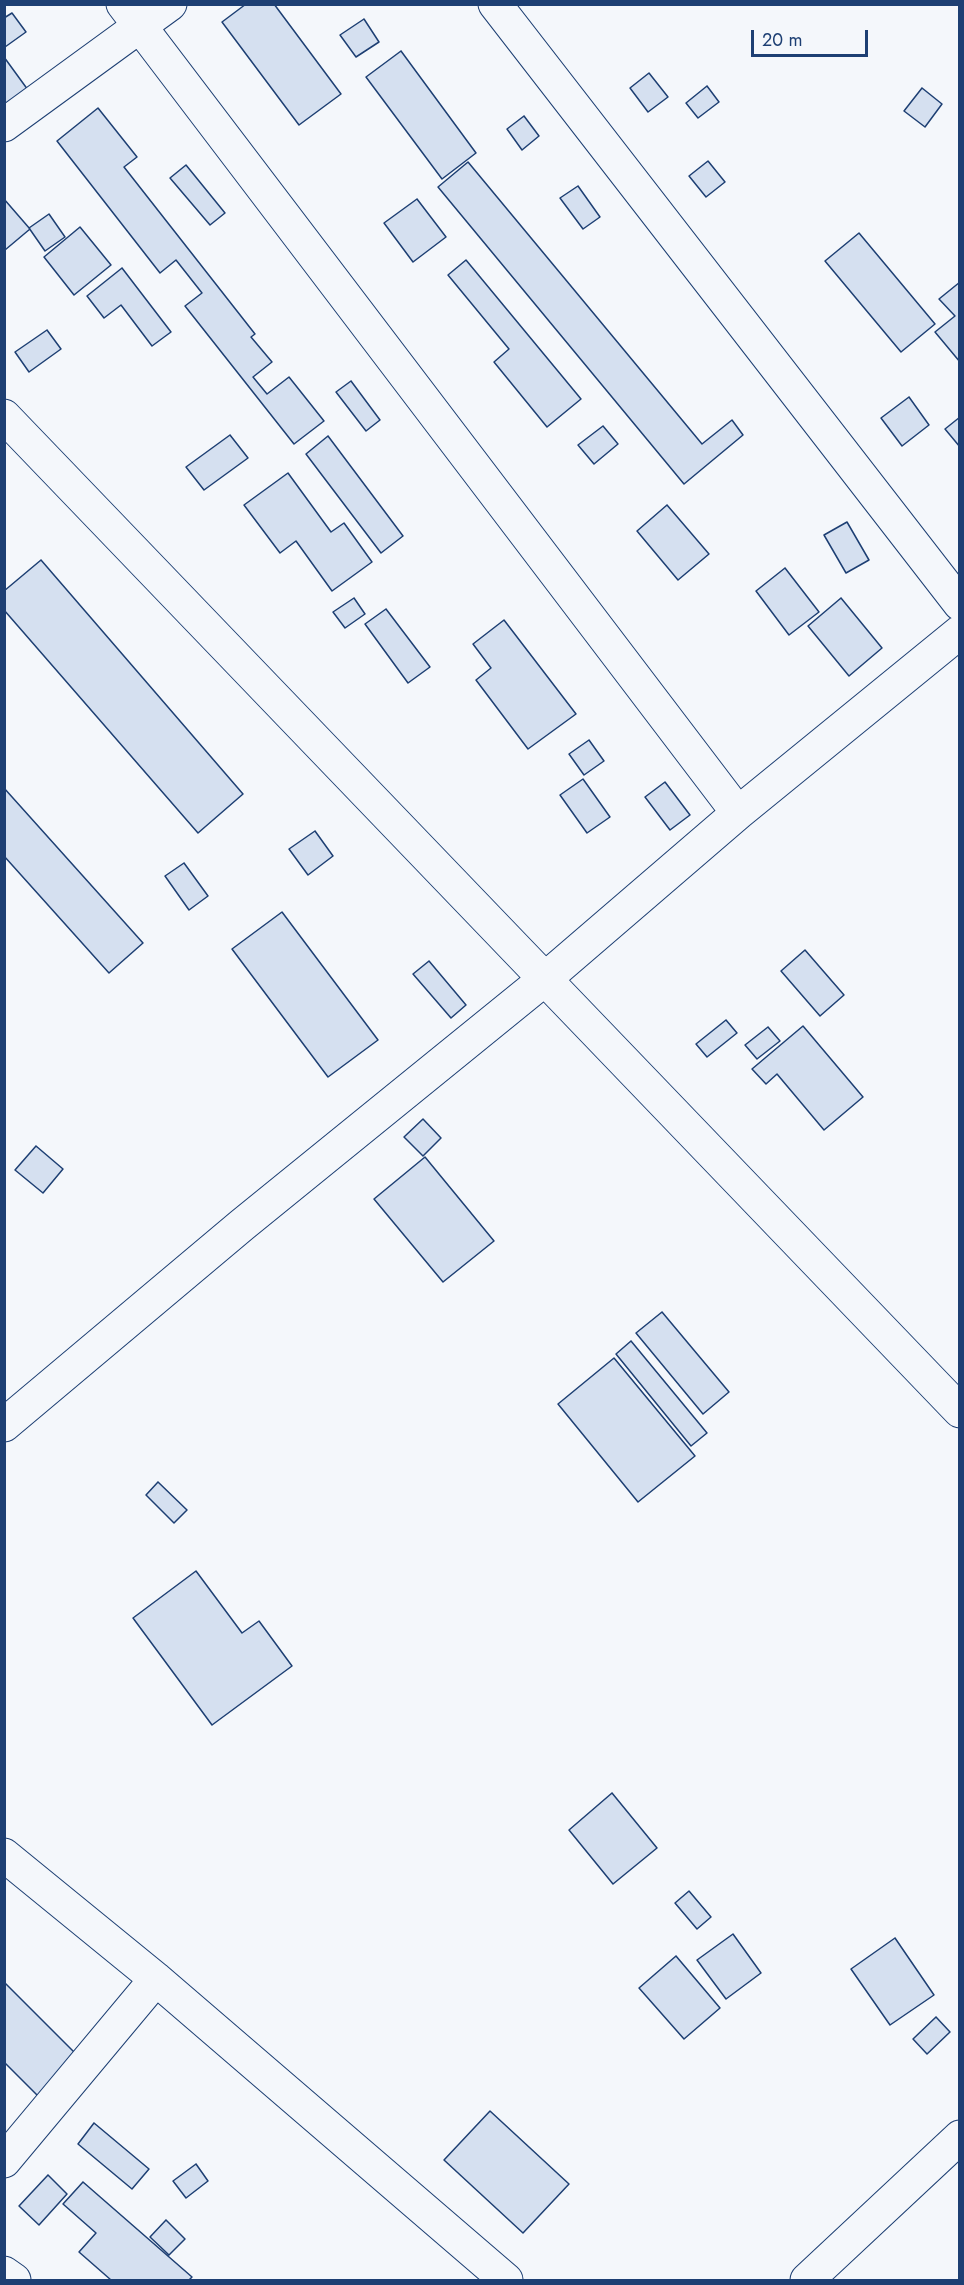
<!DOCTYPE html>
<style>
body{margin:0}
#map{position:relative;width:964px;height:2285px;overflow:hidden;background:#f4f7fb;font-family:Jost,sans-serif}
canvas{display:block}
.frame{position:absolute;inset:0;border:6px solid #1d3f73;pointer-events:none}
.scale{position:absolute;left:751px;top:30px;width:117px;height:27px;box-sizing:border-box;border:3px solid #1d3f73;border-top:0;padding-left:8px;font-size:18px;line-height:21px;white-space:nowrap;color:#1d3f73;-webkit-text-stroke:4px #f4f7fb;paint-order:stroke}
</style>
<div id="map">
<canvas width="964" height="2285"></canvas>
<div class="frame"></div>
<div class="scale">20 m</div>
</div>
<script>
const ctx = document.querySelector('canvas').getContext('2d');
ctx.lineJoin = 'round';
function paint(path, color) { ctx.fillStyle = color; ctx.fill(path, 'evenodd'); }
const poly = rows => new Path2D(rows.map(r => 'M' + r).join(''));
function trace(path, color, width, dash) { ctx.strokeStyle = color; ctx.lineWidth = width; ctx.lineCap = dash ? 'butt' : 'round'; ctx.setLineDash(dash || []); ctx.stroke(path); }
const building = poly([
 [246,4,274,4,341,94,299,125,222,22,246,4],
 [12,13,26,32,5,47,4,18,12,13],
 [364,19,379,42,356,57,340,35,364,19],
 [401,51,476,153,442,179,366,77,401,51],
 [4,57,28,90,4,107,4,57],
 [649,73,668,97,648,112,630,88,649,73],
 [707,86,719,102,698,118,686,103,707,86],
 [922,88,942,104,925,127,904,111,922,88],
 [98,108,137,157,124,167,255,334,251,337,272,362,253,377,267,394,289,377,324,421,294,444,185,306,202,293,176,260,160,273,57,141,98,108],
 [524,116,539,136,522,150,507,129,524,116],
 [708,161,725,182,706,197,689,176,708,161],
 [468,162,702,444,732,420,743,435,684,484,438,187,468,162],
 [186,165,225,213,210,225,170,178,186,165],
 [578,186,600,217,583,229,560,198,578,186],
 [4,199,30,229,5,250,4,250,4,199],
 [417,199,446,237,413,262,384,223,417,199],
 [49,214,65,237,45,251,29,228,49,214],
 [80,227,111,265,74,295,44,257,80,227],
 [859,233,935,324,901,352,825,261,859,233],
 [466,260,581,399,547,427,494,362,509,349,448,275,466,260],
 [122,268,171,332,152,346,121,305,104,318,87,296,122,268],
 [960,282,960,362,935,332,955,316,939,299,960,282],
 [47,330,61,349,29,372,15,352,47,330],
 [351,381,380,420,366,431,336,392,351,381],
 [909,397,929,425,902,446,881,418,909,397],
 [960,417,960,447,945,429,960,417],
 [603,426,618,444,594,464,578,445,603,426],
 [230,435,248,458,204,490,186,467,230,435],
 [328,436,403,536,381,553,306,454,328,436],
 [288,473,331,532,344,523,372,562,332,591,296,541,280,553,244,505,288,473],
 [667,505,709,554,678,580,637,531,667,505],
 [847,522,869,560,846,573,824,535,847,522],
 [41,560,243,794,198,833,4,610,4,591,41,560],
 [785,568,819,612,789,635,756,591,785,568],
 [354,598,365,614,345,628,333,612,354,598],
 [841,598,882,648,849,676,808,626,841,598],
 [386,609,430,667,408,683,365,624,386,609],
 [504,620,576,714,528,749,476,680,491,668,473,644,504,620],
 [589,740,604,761,584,775,569,754,589,740],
 [583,779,610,817,587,833,560,795,583,779],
 [665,782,690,815,670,830,645,797,665,782],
 [4,788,143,943,109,973,4,856,4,788],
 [315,831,333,856,308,875,289,849,315,831],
 [184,863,208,896,189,910,165,876,184,863],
 [282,912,378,1040,328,1077,232,949,282,912],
 [805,950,844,995,820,1016,781,971,805,950],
 [429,961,466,1005,451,1018,413,974,429,961],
 [726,1020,737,1033,707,1057,696,1044,726,1020],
 [803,1026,863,1097,824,1130,777,1074,766,1084,752,1069,803,1026],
 [768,1027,780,1041,757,1059,745,1045,768,1027],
 [423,1119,441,1138,423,1156,404,1137,423,1119],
 [36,1146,63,1169,43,1193,15,1170,36,1146],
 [425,1157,494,1241,443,1282,374,1199,425,1157],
 [662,1312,729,1392,703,1414,636,1333,662,1312],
 [631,1341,707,1433,691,1446,616,1354,631,1341],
 [614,1358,695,1456,638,1502,558,1404,614,1358],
 [158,1482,187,1510,174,1523,146,1495,158,1482],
 [196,1571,242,1633,259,1621,292,1666,212,1725,133,1618,196,1571],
 [612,1793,657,1848,613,1884,569,1830,612,1793],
 [689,1891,711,1917,697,1929,675,1903,689,1891],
 [733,1934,761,1973,726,1999,697,1960,733,1934],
 [895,1938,934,1995,890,2025,851,1969,895,1938],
 [676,1956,720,2008,684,2039,639,1988,676,1956],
 [4,1982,80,2058,40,2098,4,2062,4,1982],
 [936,2017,950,2032,927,2054,913,2039,936,2017],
 [490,2111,569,2184,523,2233,444,2160,490,2111],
 [94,2123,149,2169,132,2189,78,2144,94,2123],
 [196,2164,208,2181,186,2198,173,2181,196,2164],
 [48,2175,67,2194,39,2225,19,2206,48,2175],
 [83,2182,192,2277,189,2280,111,2280,79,2252,96,2233,63,2204,83,2182],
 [166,2220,185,2239,169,2255,150,2237,166,2220]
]);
const minor = poly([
 [123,4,738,813],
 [495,4,960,604],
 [4,125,170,4],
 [4,416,960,1411],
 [4,1425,242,1225,545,979,738,813,960,632],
 [4,1855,156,1979,506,2280],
 [4,2161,156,1979],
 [4,2273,14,2280],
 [807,2280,960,2137]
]);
paint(building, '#d5e0f0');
trace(building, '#1d3f73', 1.5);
trace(minor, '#1d3f73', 35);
trace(minor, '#f4f7fb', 33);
</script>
